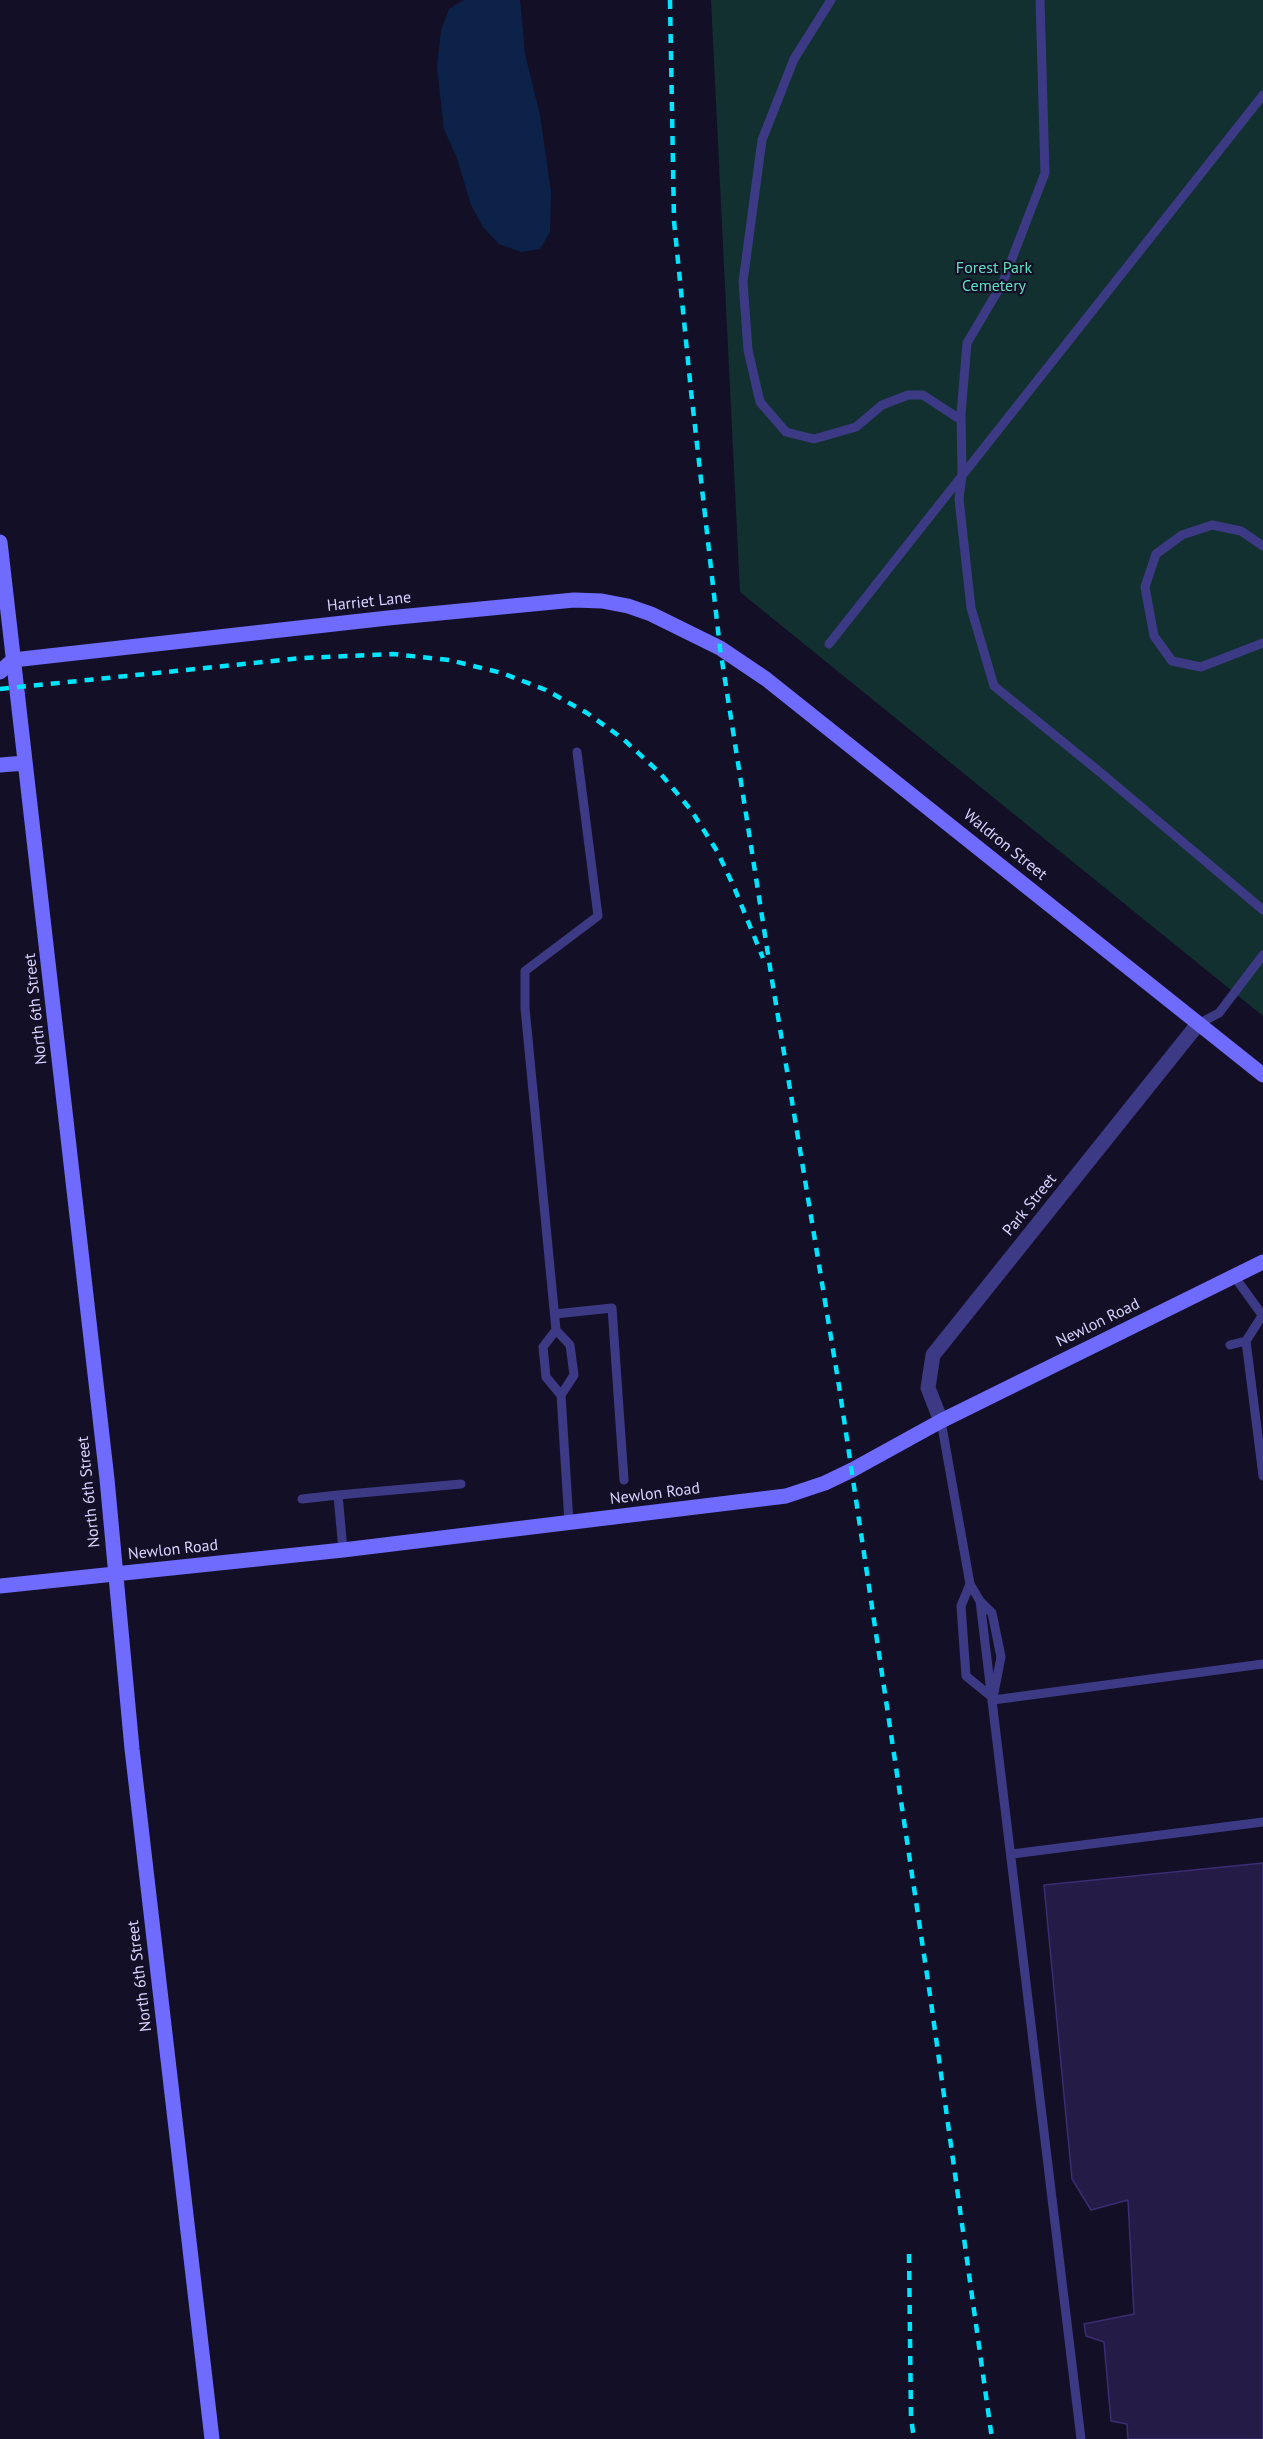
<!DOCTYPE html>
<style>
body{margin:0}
canvas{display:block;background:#130f26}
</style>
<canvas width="1263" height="2439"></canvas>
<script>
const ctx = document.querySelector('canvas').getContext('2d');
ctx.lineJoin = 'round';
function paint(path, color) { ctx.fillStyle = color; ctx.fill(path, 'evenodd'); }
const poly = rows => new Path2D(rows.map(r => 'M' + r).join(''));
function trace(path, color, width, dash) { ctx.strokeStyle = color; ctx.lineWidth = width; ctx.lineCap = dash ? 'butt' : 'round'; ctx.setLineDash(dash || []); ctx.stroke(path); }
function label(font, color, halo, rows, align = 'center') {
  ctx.font = font + ' "PT Sans",sans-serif'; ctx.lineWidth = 4.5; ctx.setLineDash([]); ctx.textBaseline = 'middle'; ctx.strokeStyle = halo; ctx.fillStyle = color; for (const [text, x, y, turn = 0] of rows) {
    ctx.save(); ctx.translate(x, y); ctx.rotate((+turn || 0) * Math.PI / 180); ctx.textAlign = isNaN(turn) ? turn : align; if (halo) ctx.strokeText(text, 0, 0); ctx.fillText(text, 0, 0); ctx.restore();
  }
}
const green = poly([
 [711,0,1263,0,1263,1016,740,592]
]);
const water = poly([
 [464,0,520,0,525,54,540,115,551,192,550,232,540,249,521,252,499,244,483,227,471,205,457,158,444,129,437,67,441,31,449,9]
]);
const building = poly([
 [1263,1863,1263,2439,1128,2439,1127,2424,1111,2421,1104,2342,1086,2336,1084,2324,1134,2314,1128,2200,1091,2210,1072,2179,1044,1885,1263,1863]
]);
const lane = poly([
 [831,0,794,59,762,140,743,282,748,350,760,402,786,432,814,439,856,427,882,405,908,395,923,395,961,420],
 [1040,0,1045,173,1003,282,967,343,961,414,962,475,959,499,971,608,994,686,1101,773,1263,910],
 [1263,546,1241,531,1212,525,1182,535,1156,554,1145,587,1154,636,1172,661,1201,667,1263,643],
 [829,644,1263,95],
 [1198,1024,1219,1013,1263,955],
 [1234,1276,1263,1316],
 [555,1314,612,1308,624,1480],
 [556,1330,543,1347,546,1377,561,1395],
 [1246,1341,1263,1476],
 [1230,1345,1246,1341,1262,1316],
 [941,1421,970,1584,980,1601,1081,2439],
 [302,1499,338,1495],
 [569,1523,561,1395,574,1375,570,1345,556,1330,525,1008,525,971,598,916,577,752],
 [343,1550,338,1495,461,1484],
 [970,1584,961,1606,966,1676,993,1698],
 [981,1602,992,1613,1001,1657,994,1693],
 [993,1700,1263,1664],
 [1012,1854,1263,1822]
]);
const street = poly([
 [941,1421,928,1388,933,1355,1198,1024]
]);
const secondary = poly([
 [0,542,107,1479,132,1749,212,2439],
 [0,672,13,660,388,618,574,600,602,601,628,606,651,614,720,648,766,679,1263,1075],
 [0,765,25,763],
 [0,1586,343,1550,786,1496,825,1483,852,1470,941,1421,1263,1262]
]);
const rail = poly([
 [670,0,674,221,691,391,720,648,772,980,839,1386,930,1995,992,2439],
 [0,689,302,658,393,654,449,660,502,673,546,690,587,713,622,738,660,773,691,810,717,851,734,887,763,958],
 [909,2254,911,2418,914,2439]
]);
const parkNames = [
 ["Forest Park",994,268],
 ["Cemetery",994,286]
];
const streetNames = [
 ["Harriet Lane",369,602,-6],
 ["Waldron Street",1005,845,39],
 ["North 6th Street",36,1009,-96],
 ["Park Street",1030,1205,-51],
 ["Newlon Road",1098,1323,-26],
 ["North 6th Street",89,1492,-96],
 ["Newlon Road",655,1494,-7],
 ["Newlon Road",173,1550,-6],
 ["North 6th Street",140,1976,-97]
];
paint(green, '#12302f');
paint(water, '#0c2248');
paint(building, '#241b47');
trace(building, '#3b2d73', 1.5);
trace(lane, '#3d3a85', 9);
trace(street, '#3d3a85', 15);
trace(secondary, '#6f6bff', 15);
trace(rail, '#00e5ff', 4.5, [9, 8]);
label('16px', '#5fe0c0', '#130f26', parkNames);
label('16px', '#d9d4ff', '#130f26', streetNames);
</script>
